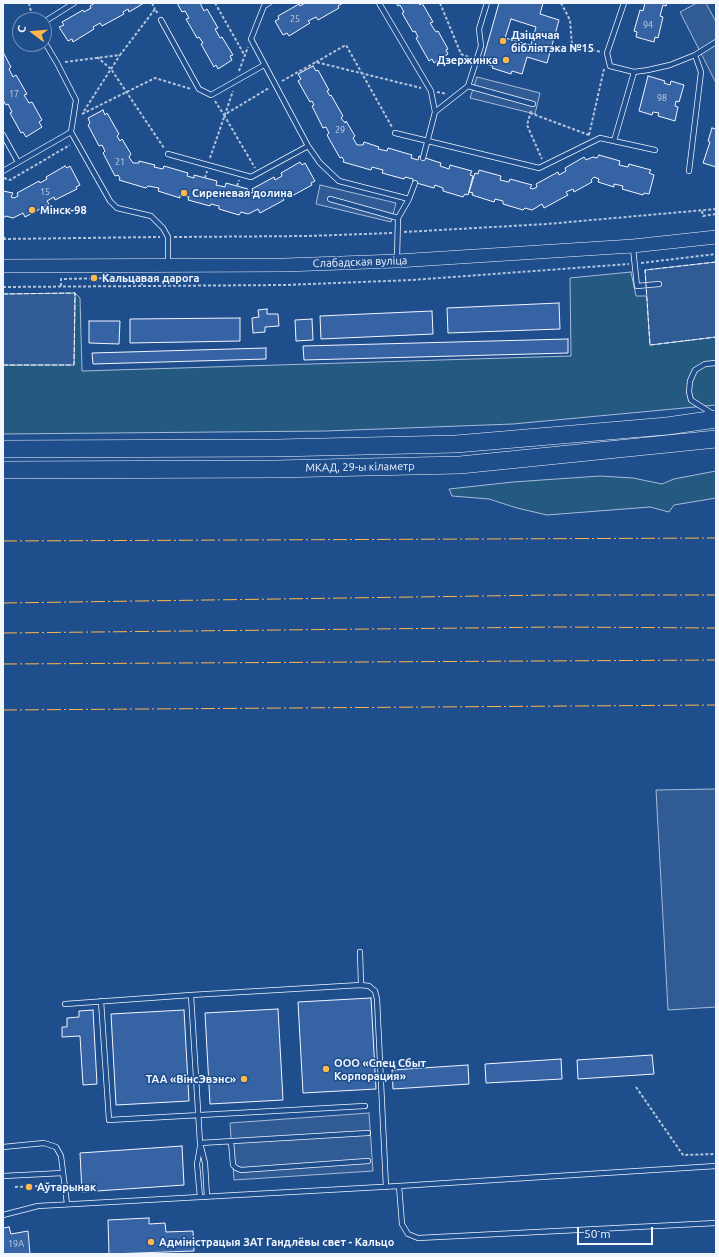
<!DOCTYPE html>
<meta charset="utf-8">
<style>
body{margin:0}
#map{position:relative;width:719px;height:1257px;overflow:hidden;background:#1f4e8c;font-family:Ubuntu,sans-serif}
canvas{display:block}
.frame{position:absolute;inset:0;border:4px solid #f2f6ff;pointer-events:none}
.north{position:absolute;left:12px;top:12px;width:40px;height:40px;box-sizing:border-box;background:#1f4e8c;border:1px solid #7391ba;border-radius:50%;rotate:286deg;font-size:11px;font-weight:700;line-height:16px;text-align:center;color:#f2f6ff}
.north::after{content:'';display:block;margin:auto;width:14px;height:18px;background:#ffb74d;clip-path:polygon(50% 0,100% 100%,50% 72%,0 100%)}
.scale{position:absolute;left:577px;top:1227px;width:76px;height:18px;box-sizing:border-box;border:2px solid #f2f6ff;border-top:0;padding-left:5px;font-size:12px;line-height:14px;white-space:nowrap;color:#f2f6ff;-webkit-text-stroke:3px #1f4e8c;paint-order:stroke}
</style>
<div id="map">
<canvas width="719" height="1257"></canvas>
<div class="frame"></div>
<div class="north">С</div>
<div class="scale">50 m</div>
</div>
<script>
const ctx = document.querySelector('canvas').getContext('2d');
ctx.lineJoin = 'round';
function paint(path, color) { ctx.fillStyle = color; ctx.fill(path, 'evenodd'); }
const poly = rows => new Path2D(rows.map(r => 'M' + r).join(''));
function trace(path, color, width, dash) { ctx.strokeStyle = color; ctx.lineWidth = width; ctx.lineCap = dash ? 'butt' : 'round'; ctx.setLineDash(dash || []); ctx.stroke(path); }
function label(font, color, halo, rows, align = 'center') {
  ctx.font = font + ' Ubuntu,sans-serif'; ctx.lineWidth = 3; ctx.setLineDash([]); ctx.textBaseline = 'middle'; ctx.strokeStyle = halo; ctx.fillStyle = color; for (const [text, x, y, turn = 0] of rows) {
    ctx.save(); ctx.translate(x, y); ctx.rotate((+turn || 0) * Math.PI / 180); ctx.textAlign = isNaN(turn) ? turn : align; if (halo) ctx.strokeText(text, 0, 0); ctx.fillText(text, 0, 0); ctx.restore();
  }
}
const green = poly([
 [631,272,636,296,647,296,650,345,716,337,716,405,513,424,326,431,3,434,3,365,74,364,75,293,80,298,82,371,571,356,570,278,631,272],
 [716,471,716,498,674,505,669,512,650,507,547,515,517,508,489,499,452,496,449,489,513,482,600,476,633,478,662,484,674,479,716,471]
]);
const parking = poly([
 [697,3,706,3,716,22,716,83,680,12,697,3],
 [477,77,540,93,535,114,470,98,477,77],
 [320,185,396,203,391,222,316,204,320,185],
 [716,262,716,337,650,345,645,270,716,262],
 [75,293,74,365,3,365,3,294,75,293],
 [716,789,716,1007,668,1010,656,790,716,789],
 [369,1113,373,1171,234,1180,230,1123,369,1113]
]);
const building = poly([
 [95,3,144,3,129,12,128,9,123,12,124,14,102,26,100,23,93,27,94,29,73,42,72,39,68,41,59,27,64,25,62,22,83,10,84,12,91,8,90,6,95,3],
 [177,3,200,3,204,11,207,9,218,28,215,29,220,38,222,37,233,55,230,56,232,60,218,69,216,65,214,67,201,44,203,43,199,37,197,38,186,19,189,18,185,11,182,12,177,3],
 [305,3,343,3,338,6,339,8,318,20,316,17,308,21,310,23,289,36,287,33,283,35,275,21,279,19,278,16,299,4,300,6,305,3],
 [396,3,419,3,420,5,422,3,433,22,430,23,436,32,438,31,448,49,446,50,448,54,434,63,432,59,429,61,416,38,418,37,415,31,413,32,402,13,404,12,400,5,398,6,396,3],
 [499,3,543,3,540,14,559,20,547,63,527,57,522,74,512,71,511,74,492,68,493,66,482,63,499,3],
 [511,19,536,27,531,45,505,38,511,19],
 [645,3,667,3,666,6,663,5,660,16,663,17,658,38,655,37,654,42,636,37,637,32,634,31,640,10,643,11,645,3],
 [3,52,11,67,9,69,13,77,16,75,27,94,24,95,29,103,32,102,42,120,39,122,42,127,26,137,23,132,21,133,10,113,12,112,8,104,6,105,3,100,3,52],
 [313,66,316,71,318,70,329,90,327,91,330,96,331,95,343,116,341,118,345,123,346,121,355,136,353,138,357,145,363,145,364,142,379,147,378,149,387,151,388,148,412,155,411,158,418,160,419,156,441,163,440,166,449,169,450,165,472,171,470,175,473,176,468,195,465,194,463,197,443,191,443,188,435,185,434,188,413,182,413,179,405,177,404,179,382,173,383,170,372,167,371,170,343,162,344,160,342,157,340,158,327,135,329,133,326,127,323,128,312,106,314,105,312,101,310,102,298,81,301,79,298,74,313,66],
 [648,76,665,81,664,83,670,85,671,81,684,85,679,102,676,101,675,106,678,107,675,121,658,116,659,113,653,112,652,115,639,111,648,76],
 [103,110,105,115,107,113,119,134,117,136,120,141,122,139,131,154,129,157,133,163,139,163,139,161,155,165,154,167,163,169,164,166,188,173,187,176,194,178,194,175,217,181,216,185,225,187,226,183,248,189,246,193,249,194,253,192,252,189,274,177,275,180,282,176,281,173,300,162,302,165,305,163,315,181,311,183,312,185,290,197,289,194,282,197,284,200,260,213,258,209,248,214,241,212,239,215,219,209,219,206,211,204,210,206,188,200,189,197,180,195,180,198,158,191,159,188,148,186,146,188,119,180,120,178,118,175,115,176,103,153,105,151,102,145,99,146,88,125,90,123,88,118,103,110],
 [712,128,716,129,716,167,703,163,710,142,708,141,712,128],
 [599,155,620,161,619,165,628,167,629,164,651,170,649,173,654,175,649,194,644,193,643,195,622,189,623,186,614,184,614,187,598,182,599,179,594,177,591,180,592,182,574,192,573,189,566,192,568,195,544,208,542,204,532,210,525,208,523,210,503,204,503,201,495,199,494,202,472,195,473,193,469,192,475,173,478,174,479,170,501,176,500,180,509,182,510,179,532,185,530,188,533,189,537,187,536,184,558,172,559,175,566,171,565,168,584,157,586,160,593,157,597,158,599,155],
 [65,166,67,168,70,166,80,185,76,187,77,189,55,200,54,197,47,201,49,204,25,217,23,213,13,218,6,216,3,218,3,191,13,193,11,197,14,198,18,196,17,193,39,181,40,183,47,179,46,177,65,166],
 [559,303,560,329,448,333,447,308,559,303],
 [267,309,267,314,278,314,279,326,265,327,265,332,253,333,252,318,259,317,258,310,267,309],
 [432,311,433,334,321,339,320,316,432,311],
 [240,318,240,341,130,343,130,319,240,318],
 [312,319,313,340,296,341,295,320,312,319],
 [89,321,120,321,119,344,89,343,89,321],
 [568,339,568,353,304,360,303,346,568,339],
 [266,348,266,359,93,364,92,353,266,348],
 [371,998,376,1089,303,1093,298,1002,371,998],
 [278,1009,283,1100,210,1104,205,1013,278,1009],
 [93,1010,97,1084,83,1085,80,1036,62,1037,62,1027,67,1027,67,1018,79,1017,79,1011,93,1010],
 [184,1010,189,1101,116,1105,111,1014,184,1010],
 [652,1055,654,1074,578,1079,577,1060,652,1055],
 [561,1059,562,1079,486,1083,485,1064,561,1059],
 [468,1065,469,1084,393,1089,392,1070,468,1065],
 [182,1146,184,1185,82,1192,80,1153,182,1146],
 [149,1218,149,1224,165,1223,166,1232,193,1231,194,1251,109,1254,108,1220,149,1218],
 [9,1227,11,1234,28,1231,30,1254,3,1254,3,1228,9,1227]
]);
const path = poly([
 [29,3,33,20],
 [152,3,155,9],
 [215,3,245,56],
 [440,3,461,54,471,58],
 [561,3,570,20,572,45,601,52],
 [97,57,111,69,164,148],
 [65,62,120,55,155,9,158,14],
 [316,62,346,45,392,127],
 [239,71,248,47],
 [282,81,316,62,421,88],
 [437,92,447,94],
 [215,101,224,115,269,88],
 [84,111,120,55],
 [531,111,527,125,542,159],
 [530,113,589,135],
 [82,114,155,78,191,89],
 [224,115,255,168],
 [589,135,604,69],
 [210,158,233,91],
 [4,178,10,180,70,145],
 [205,178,207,171],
 [237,186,239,180],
 [702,211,703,216,716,214],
 [404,232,547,224,716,209],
 [3,236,5,239],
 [174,237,308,236,392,233],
 [3,239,160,237],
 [641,263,716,254],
 [141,278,142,285],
 [61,286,61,279,115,278],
 [3,287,285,285,412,280,629,264],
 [636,1087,683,1155,716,1154],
 [15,1187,38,1186]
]);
const lane = poly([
 [269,3,264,6,251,39,308,146,320,163,339,181,409,199],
 [379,3,431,91,435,112],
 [624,3,607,53,610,66,634,72,648,70,670,65,695,55,716,42],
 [161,20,199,89,211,95,264,65],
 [44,22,74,3],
 [44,41,57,63,76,100,71,132,110,201,117,208,151,216,163,228,168,237,168,264],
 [468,86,533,104],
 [395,133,539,168,600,138,655,150],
 [3,135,18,162],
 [614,141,634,72],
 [168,154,251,177,308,146],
 [423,158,435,112,468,86,481,46,479,29,487,3],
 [3,171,71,132],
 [689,171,701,72,695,55],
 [330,199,398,218],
 [633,248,637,286,659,284],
 [397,259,398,218,409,199,415,183],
 [713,414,691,400,689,392,690,381,695,370,705,364,716,363],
 [360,952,361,985],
 [191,995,200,1143,205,1163,207,1197],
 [101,1001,109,1120,365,1106],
 [65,1004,191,995,361,985,369,986,375,991,377,999,386,1187],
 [231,1141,233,1165,236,1168,241,1170,368,1161],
 [200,1143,368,1133],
 [3,1147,44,1143,56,1147,61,1156,67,1204],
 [3,1176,63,1173],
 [399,1186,402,1224,408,1234,418,1238,716,1223],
 [200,1197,197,1164,200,1147],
 [3,1215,38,1206,399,1186,716,1166]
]);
const secondary = poly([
 [3,266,285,265,397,261,633,246,716,237]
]);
const highway = poly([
 [3,449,277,448,456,444,667,426,716,419],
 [3,470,275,469,460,465,716,439]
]);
const fence = poly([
 [716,262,645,270,650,345,716,337],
 [3,294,75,293,74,365,3,365]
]);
const power = poly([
 [3,541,716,538],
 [3,603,550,595,716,595],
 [3,633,557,627,716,628],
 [3,664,716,660],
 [3,710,716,705]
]);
const markers = [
 [503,41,4,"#ffb74d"],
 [506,60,4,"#ffb74d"],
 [184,193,4,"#ffb74d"],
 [32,210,4,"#ffb74d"],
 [94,278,4,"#ffb74d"],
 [326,1069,4,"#ffb74d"],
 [244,1079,4,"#ffb74d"],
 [29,1187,4,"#ffb74d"],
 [151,1242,4,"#ffb74d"]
];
const numberNames = [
 ["25",295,19],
 ["94",648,25],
 ["17",14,94],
 ["98",662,98],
 ["29",340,130],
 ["21",120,162],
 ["15",45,192],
 ["19А",16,1244]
];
const poiNames = [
 ["Дзіцячая",511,35],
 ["бібліятэка №15",511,48],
 ["Дзержинка",498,60,"right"],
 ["Сиреневая долина",192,193],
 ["Мінск-98",40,210],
 ["Кальцавая дарога",102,278],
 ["ООО «Спец Сбыт",334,1063],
 ["Корпорация»",334,1076],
 ["ТАА «ВінсЭвэнс»",236,1079,"right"],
 ["Аўтарынак",37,1187],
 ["Адміністрацыя ЗАТ Гандлёвы свет - Кальцо",159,1242]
];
const streetNames = [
 ["Слабадская вуліца",360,262,-2],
 ["МКАД, 29-ы кіламетр",360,467,-1]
];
paint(green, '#245a82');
trace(green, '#a8bbd7', 1);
paint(parking, '#305b95');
trace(parking, '#a8bbd7', 1);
paint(building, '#3563a3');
trace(building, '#f2f6ff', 1);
trace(lane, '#f2f6ff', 6);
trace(secondary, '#f2f6ff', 14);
trace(highway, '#f2f6ff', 18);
trace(path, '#b3c4dc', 2, [3, 2]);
trace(lane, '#1f4e8c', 4.5);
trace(secondary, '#1f4e8c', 13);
trace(highway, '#1f4e8c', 17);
trace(fence, '#f2f6ff', 1, [5, 2]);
trace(power, '#ffb74d', 1, [14, 3, 2, 3]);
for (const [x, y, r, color] of markers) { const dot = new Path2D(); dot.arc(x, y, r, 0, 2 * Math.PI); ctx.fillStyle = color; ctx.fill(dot); trace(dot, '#1f4e8c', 1.5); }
label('9px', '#c3d1e8', null, numberNames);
label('bold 11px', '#f2f6ff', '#1f4e8c', poiNames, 'left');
label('11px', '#f2f6ff', '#1f4e8c', streetNames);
</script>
